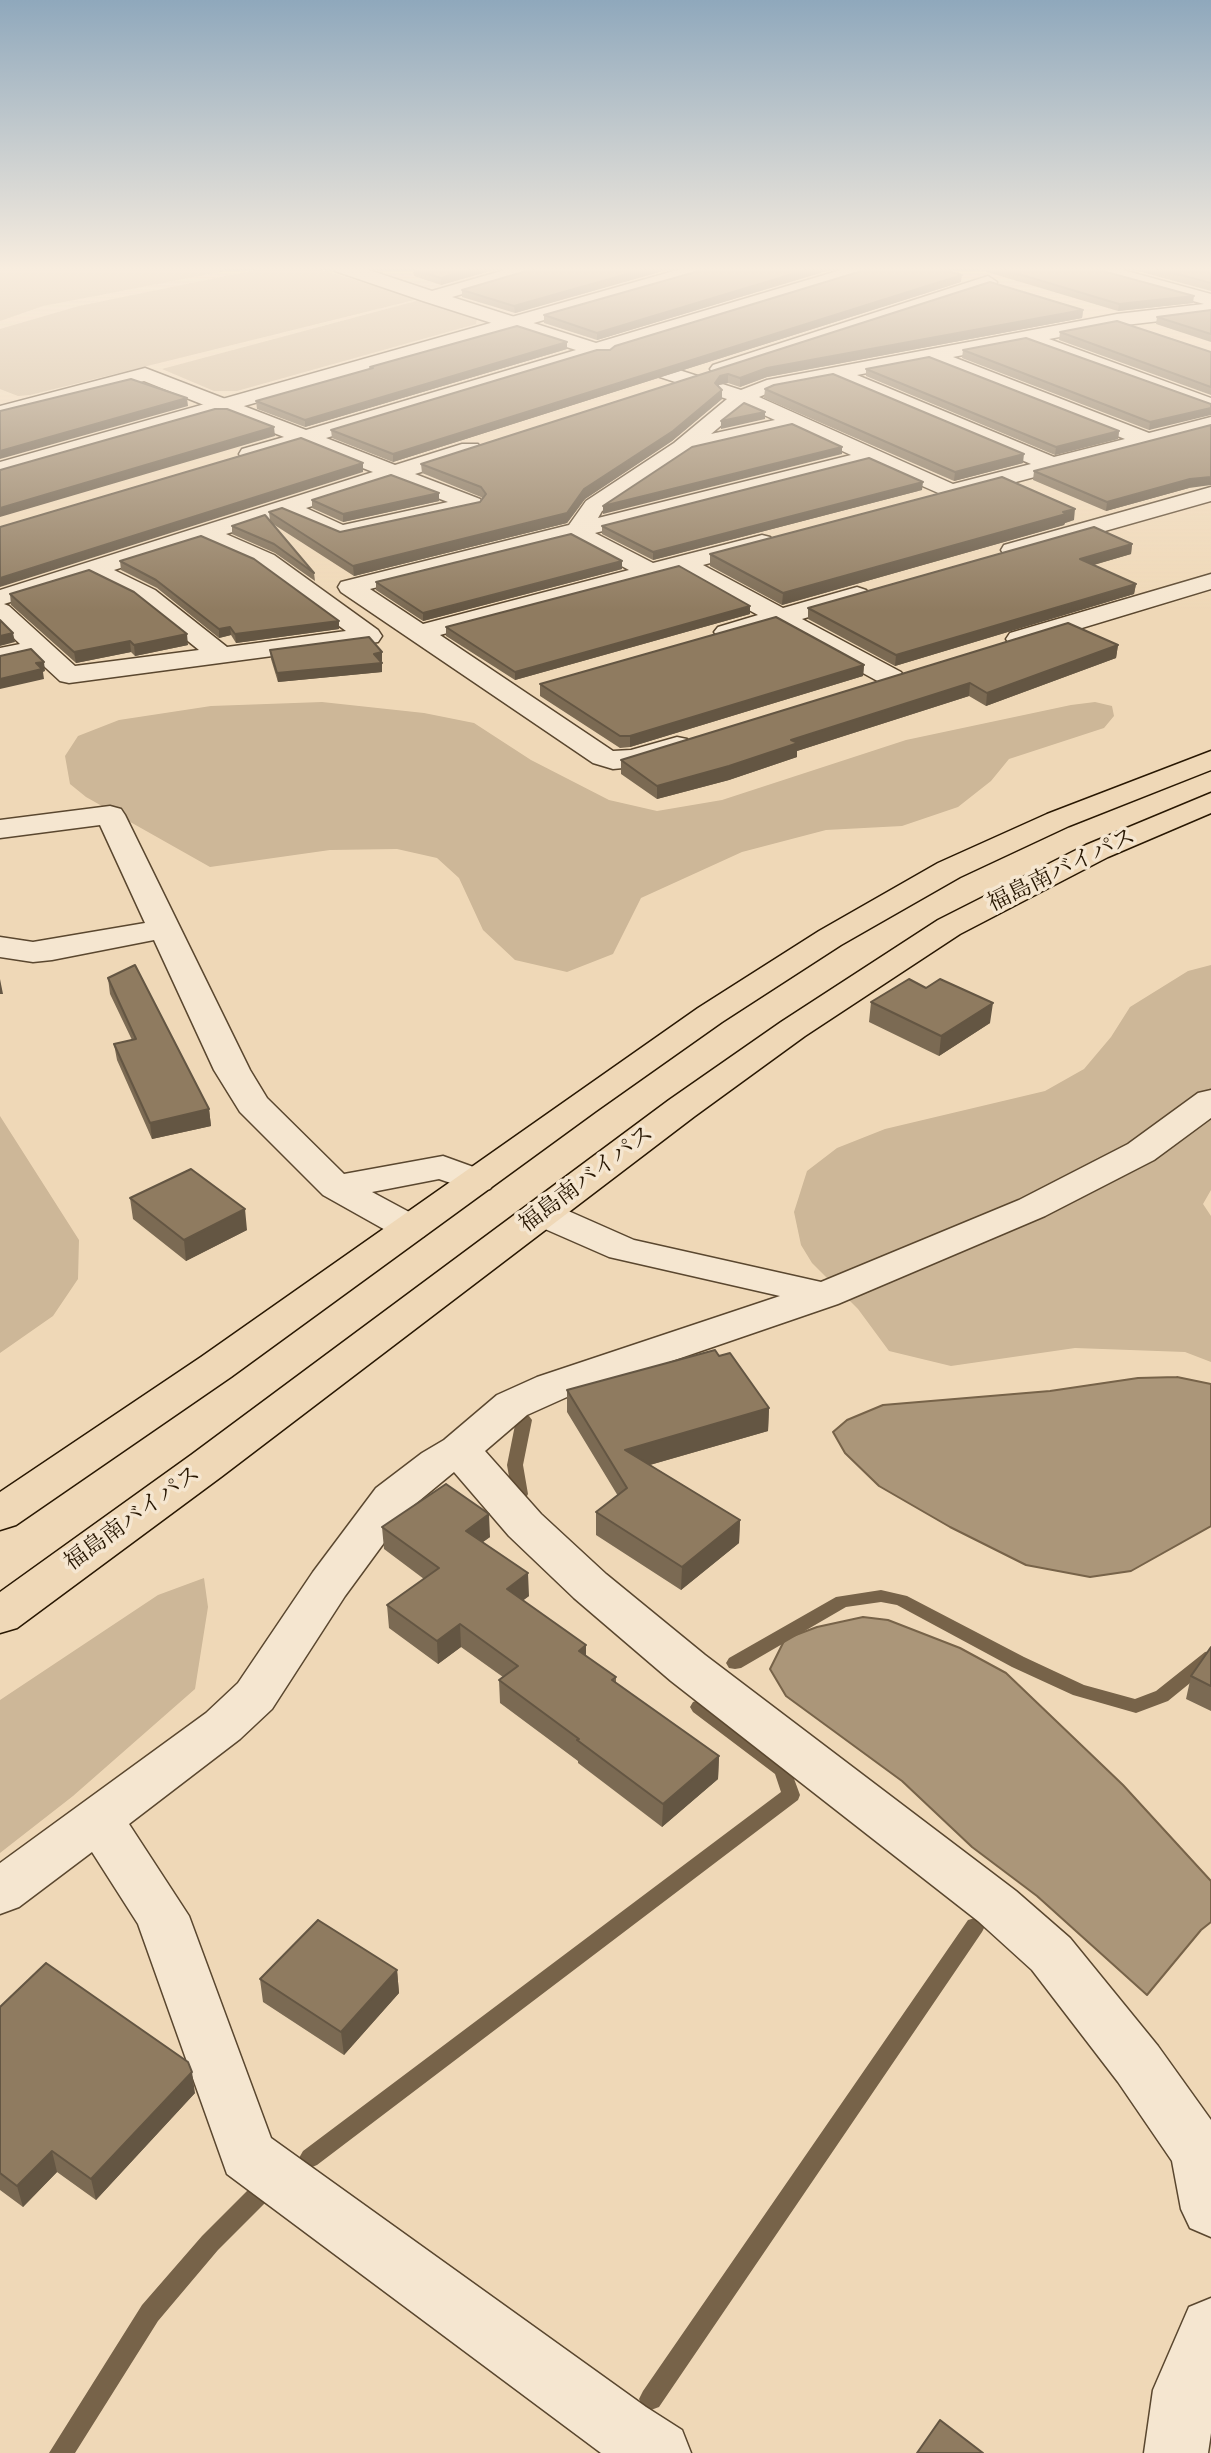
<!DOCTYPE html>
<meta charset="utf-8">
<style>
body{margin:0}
canvas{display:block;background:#efd8b7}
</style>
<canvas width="1211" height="2453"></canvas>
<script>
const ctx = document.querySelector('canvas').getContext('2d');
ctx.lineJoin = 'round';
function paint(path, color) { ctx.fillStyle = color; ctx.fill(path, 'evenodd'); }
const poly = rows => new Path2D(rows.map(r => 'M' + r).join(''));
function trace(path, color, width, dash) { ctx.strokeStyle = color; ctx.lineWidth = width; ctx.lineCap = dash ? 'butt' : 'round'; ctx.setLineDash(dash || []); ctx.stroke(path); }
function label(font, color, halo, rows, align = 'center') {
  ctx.font = font + ' "Libre Bodoni","Noto Serif JP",serif'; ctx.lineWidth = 7; ctx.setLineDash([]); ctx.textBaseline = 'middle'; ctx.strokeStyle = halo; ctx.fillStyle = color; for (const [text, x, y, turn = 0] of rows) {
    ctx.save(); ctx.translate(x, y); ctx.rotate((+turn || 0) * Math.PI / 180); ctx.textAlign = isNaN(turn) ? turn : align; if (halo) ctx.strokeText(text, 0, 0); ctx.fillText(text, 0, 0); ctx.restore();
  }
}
const green = poly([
 [0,267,230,267,220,272,43,306,0,321],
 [312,267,418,299,30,395,18,396,0,389,0,329,79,306,260,269],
 [420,300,477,318,476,324,237,391,214,391,162,369],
 [322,702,424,713,474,723,531,760,609,800,657,811,722,800,906,740,1071,705,1095,702,1112,706,1114,716,1104,728,1009,759,991,781,958,807,902,826,826,830,742,852,641,898,613,954,567,972,515,960,483,930,459,878,437,858,397,849,330,850,210,867,86,797,70,784,65,756,78,736,119,720,211,706],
 [1211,965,1211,1190,1203,1204,1211,1216,1211,1362,1185,1352,1075,1348,951,1366,889,1351,858,1309,812,1263,801,1245,794,1212,807,1171,837,1148,885,1129,1045,1091,1084,1069,1111,1037,1130,1007,1188,971],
 [0,1116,79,1240,78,1279,53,1316,0,1353],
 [204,1578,208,1607,195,1689,73,1796,0,1853,0,1700,158,1595]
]);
const water = poly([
 [1177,1377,1211,1384,1211,1526,1131,1571,1090,1577,1026,1565,950,1527,879,1486,845,1453,833,1432,847,1420,883,1405,1050,1391,1138,1378,1177,1377],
 [863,1617,888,1620,960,1648,1006,1673,1123,1785,1211,1881,1211,1922,1201,1930,1147,1995,1037,1896,972,1847,902,1781,786,1696,770,1669,785,1639,817,1627,863,1617]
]);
const stream = poly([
 [524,1415,529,1416,532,1420,523,1465,528,1494,526,1498,520,1500,514,1498,512,1494,507,1465,516,1420,519,1416,524,1415],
 [881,1590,907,1596,1024,1657,1084,1685,1135,1699,1156,1691,1205,1652,1211,1651,1211,1666,1168,1701,1136,1713,1073,1695,1012,1667,897,1605,881,1602,846,1607,741,1668,735,1669,729,1668,726,1663,729,1658,836,1597,881,1590],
 [699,1700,705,1702,789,1765,800,1795,798,1800,317,2165,310,2168,303,2165,299,2158,303,2151,781,1792,775,1774,693,1712,690,1707,693,1702,699,1700],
 [975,1918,982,1920,985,1926,982,1932,659,2407,651,2410,643,2407,639,2399,643,2391,968,1920,975,1918],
 [262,2181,270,2184,273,2191,270,2198,218,2250,158,2321,75,2453,49,2453,142,2305,202,2236,254,2184,262,2181]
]);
const minor = poly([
 [332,267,360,267,432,291,515,267,546,267,543,271,452,297,596,343,851,267,880,267,877,271,617,350,741,390,767,380,1117,314,1204,304,1084,271,1081,267,1112,267,1211,294,1211,315,1117,326,1049,339,1211,398,1211,411,1025,343,953,357,1149,433,1211,417,1211,430,952,499,870,463,595,533,653,563,762,535,770,537,774,542,770,547,703,565,783,608,857,587,866,590,870,595,866,600,802,619,901,672,905,678,901,684,892,686,883,684,777,626,727,640,718,637,714,632,718,627,758,615,679,572,440,635,613,751,631,750,677,737,687,739,691,745,687,751,633,767,613,769,593,763,341,592,338,587,341,582,569,525,586,501,674,443,727,399,596,356,326,438,395,465,462,444,478,444,481,449,478,454,415,474,480,499,484,504,480,509,340,540,284,516,226,534,274,555,378,630,382,636,378,642,69,683,60,681,33,656,0,664,0,648,20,644,0,625,0,590,373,472,304,445,250,461,242,459,239,454,242,449,284,437,144,381,0,418,0,406,145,368,306,430,576,350,423,301,335,271,332,267],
 [929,361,1125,439,1054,457,857,375,929,361],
 [833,380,1031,464,953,484,759,397,773,391,833,380],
 [744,406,775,420,711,434,744,406],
 [794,429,851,455,598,518,602,511,691,452,794,429],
 [393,481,448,502,343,525,306,508,393,481],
 [571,539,629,570,423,624,370,589,571,539],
 [202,542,256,565,346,631,227,647,155,590,114,570,202,542],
 [91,577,137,600,199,650,75,666,9,606,4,604,91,577],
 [988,276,997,282,995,286,727,373,720,375,713,373,710,369,713,365,988,276],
 [1211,487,1211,501,1013,557,1004,555,1001,550,1004,545,1211,487],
 [1211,574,1211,589,1019,647,1010,645,1006,639,1010,633,1211,574],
 [110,806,121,809,125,815,250,1070,267,1098,344,1174,443,1156,490,1173,496,1181,490,1189,477,1192,439,1179,372,1192,424,1220,429,1228,424,1236,410,1240,396,1236,323,1195,240,1112,214,1070,154,940,52,960,33,962,0,957,0,937,33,942,145,923,100,825,0,838,0,820,110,806],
 [1211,1090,1211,1118,1154,1160,1045,1216,838,1304,567,1397,527,1415,485,1451,541,1514,606,1574,705,1655,1016,1891,1070,1938,1158,2046,1211,2120,1211,2237,1190,2228,1181,2209,1172,2161,1118,2082,1032,1970,978,1921,671,1681,574,1598,509,1536,454,1472,408,1510,345,1596,272,1709,240,1739,129,1824,189,1916,271,2138,646,2407,682,2430,691,2453,601,2453,227,2174,138,1924,92,1852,19,1907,0,1914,0,1863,206,1713,238,1683,313,1572,376,1488,422,1453,444,1440,497,1395,537,1377,780,1296,609,1257,529,1222,524,1214,529,1206,543,1203,557,1206,634,1240,821,1282,1019,1200,1128,1144,1198,1093,1211,1090],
 [1211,2298,1211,2433,1208,2453,1144,2453,1153,2390,1189,2307,1211,2298]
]);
const tertiary = poly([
 [688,267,718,267,715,271,0,476,0,462,688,267]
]);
const trunk = poly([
 [1211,751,1211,770,1069,826,960,877,841,945,722,1022,596,1111,231,1377,16,1525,0,1530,0,1492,201,1357,698,1008,819,931,938,863,1047,814,1211,751],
 [1211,793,1211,813,1108,857,960,934,805,1036,695,1116,221,1477,17,1628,0,1633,0,1592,191,1455,669,1100,781,1022,938,920,1086,845,1211,793]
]);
const wall = poly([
 [420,267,504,267,441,285,414,276,413,269],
 [540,267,677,267,515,313,462,297,462,290],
 [713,267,840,267,597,340,544,323,544,315],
 [970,267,1088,267,1193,303,1118,311],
 [1123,267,1211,267,1211,291],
 [961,282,393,462,332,438,331,430,610,350],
 [990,282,1083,310,1082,318,767,377,740,387,728,383,719,385,718,387,722,399,672,441,585,499,567,523,354,576,273,524,314,573,315,581,275,553,232,534,232,526,270,521,269,512,340,532,480,502,483,499,481,497,422,473,421,464],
 [1211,310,1211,342,1156,324,1157,317],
 [1060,332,1211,352,1211,395,1059,340],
 [567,349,305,427,257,409,256,401,370,369,370,367],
 [963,350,1211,404,1149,430,962,358],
 [866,369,1119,431,1118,439,1055,455,866,376],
 [765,389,1023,463,954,481,764,398],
 [1034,471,1189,488,1106,511,1033,480],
 [922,490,653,560,602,534,602,526],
 [312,500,439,501,343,522,312,508],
 [1074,520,1065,523,1064,525,782,605,710,566,710,554],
 [1132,544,1131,554,1094,565,1136,584,1134,594,895,666,808,619,808,608],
 [120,561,339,621,339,629,236,643,231,635,219,638,157,588,121,570],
 [622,569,423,621,376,590,376,582],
 [10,594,188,645,135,656,131,652,76,663,11,605],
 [750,614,515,680,446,636,446,627],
 [1118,645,1116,658,986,706,969,696,797,751,797,757,729,780,657,799,621,774,621,760],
 [270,650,382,661,381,661,382,672,278,682,271,659],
 [864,665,863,676,630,747,620,748,540,696,540,684],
 [108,978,209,1109,211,1126,152,1139,117,1060,114,1044,132,1040,110,994],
 [871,1002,990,1023,939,1056,869,1022],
 [130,1198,247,1230,186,1261,133,1219],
 [719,1356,769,1408,768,1431,650,1465,740,1520,739,1543,681,1590,596,1535,596,1512,618,1496,567,1412,567,1390],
 [382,1527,490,1537,483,1542,529,1596,523,1600,586,1656,616,1677,616,1683,719,1756,718,1779,662,1827,578,1763,578,1761,500,1703,499,1680,503,1677,461,1647,438,1664,389,1628,387,1605,424,1579,384,1549],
 [1211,1647,1211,1711,1186,1699,1191,1676],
 [397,1970,399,1993,344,2055,263,2002,260,1979],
 [0,2007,195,2093,96,2200,57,2172,23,2207,0,2190]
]);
const shadedWall = poly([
 [478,267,504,267,441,285,441,278],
 [652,267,677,267,515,313,514,306],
 [816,267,840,267,597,340,597,333],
 [962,275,961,282,393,462,393,454],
 [1194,296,1193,303,1118,311,1119,304],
 [1083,310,1082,318,767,377,740,387,740,378,767,368],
 [567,342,567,349,305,427,305,420],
 [728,374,728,383,719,385,714,392,715,383,720,376],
 [722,390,722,399,672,441,585,499,567,523,354,576,353,566,584,489],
 [187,398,188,406,0,459,0,451],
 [1211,408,1211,415,1149,430,1150,422],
 [765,412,765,419,721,429,721,421],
 [274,427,275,436,0,517,0,508],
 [1119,431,1118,439,1055,455,1056,447],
 [842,447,842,454,603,514,603,506],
 [1024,454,1023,463,954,481,955,472],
 [363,463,363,472,0,587,0,578],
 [1211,477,1211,485,1189,488,1106,511,1107,502,1190,479],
 [923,482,922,490,653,560,653,552],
 [439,493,439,501,343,522,343,514],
 [1075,509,1074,520,1065,523,1064,525,782,605,783,593],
 [1132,544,1131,554,1079,569,1080,559],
 [622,561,622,569,423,621,423,613],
 [1136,584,1134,594,895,666,896,655],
 [750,606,750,614,515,680,515,672],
 [339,621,339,629,236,643,235,634],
 [230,627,231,635,219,638,219,629],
 [13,633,15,642,0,646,0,636],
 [187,634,188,645,135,656,134,645],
 [130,641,131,652,76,663,74,652],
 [1118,645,1116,658,986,706,987,693],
 [382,652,382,661,374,662,374,654],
 [44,662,45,671,43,672,44,679,0,689,0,679,36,663],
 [382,663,382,672,278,682,277,673],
 [864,665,863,676,630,747,630,736],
 [970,683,969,696,797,751,797,757,729,780,657,799,657,786,791,740],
 [0,979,3,994,0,994],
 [993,1003,990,1023,939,1056,941,1036],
 [209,1109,211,1126,152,1139,150,1123],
 [245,1209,247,1230,186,1261,184,1240],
 [769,1408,768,1431,625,1472,625,1450],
 [489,1514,490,1537,467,1553,466,1531],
 [740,1520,739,1543,681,1590,682,1567],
 [528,1573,529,1596,508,1612,507,1589],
 [460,1624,461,1647,438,1664,437,1641],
 [586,1645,586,1668,579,1651],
 [719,1756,718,1779,662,1827,663,1804],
 [397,1970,399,1993,344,2055,341,2032],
 [192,2072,195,2093,96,2200,91,2179],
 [52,2151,57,2172,23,2207,17,2186]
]);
const building = poly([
 [420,267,478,267,441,278,413,269,420,267],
 [540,267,652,267,514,306,462,290,540,267],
 [713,267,816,267,597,333,544,315,713,267],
 [875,267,936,267,962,275,393,454,331,430,597,350,610,350,615,346,875,267],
 [995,267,1088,267,1194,296,1119,304,995,267],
 [1151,267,1211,267,1211,283,1151,267],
 [990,282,1083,310,767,368,740,378,728,374,720,376,715,383,722,390,673,431,584,489,567,513,353,566,269,512,282,508,340,532,480,502,486,494,481,487,421,464,990,282],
 [1211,310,1211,334,1157,317,1211,310],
 [1117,321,1211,352,1211,387,1060,332,1117,321],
 [517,326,567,342,305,420,256,401,373,368,370,367,517,326],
 [1026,338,1211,404,1211,408,1150,422,963,350,1026,338],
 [929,357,1119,431,1056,447,866,369,929,357],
 [833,374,1024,454,955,472,765,389,774,385,833,374],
 [131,379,187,398,0,451,0,411,131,379],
 [744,403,765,412,721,421,744,403],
 [215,409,227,409,274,427,0,508,0,470,215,409],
 [792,424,842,447,603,506,692,447,792,424],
 [1211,425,1211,477,1190,479,1107,502,1034,471,1211,425],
 [301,438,363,463,0,578,0,527,301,438],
 [869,458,923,482,653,552,602,526,869,458],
 [391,475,439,493,343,514,312,500,391,475],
 [1002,477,1075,509,1063,512,1066,514,783,593,710,554,1002,477],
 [265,515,314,573,274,544,232,526,265,515],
 [1094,527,1132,544,1080,559,1136,584,896,655,808,608,1094,527],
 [571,534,622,561,423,613,376,582,571,534],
 [201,536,254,559,339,621,235,634,230,627,219,629,156,580,120,561,201,536],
 [679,566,750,606,515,672,446,627,679,566],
 [89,570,134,592,187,634,134,645,130,641,74,652,10,594,89,570],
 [776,617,864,665,630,736,620,736,540,684,776,617],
 [0,620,13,633,0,636,0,620],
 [1068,623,1118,645,987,693,970,683,791,740,798,743,729,766,657,786,621,760,1068,623],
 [369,637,382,652,374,654,382,663,277,673,270,650,369,637],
 [31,649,44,662,36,663,42,669,0,679,0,656,31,649],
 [135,965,209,1109,150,1123,114,1044,136,1039,108,978,135,965],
 [909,979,926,988,940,979,993,1003,941,1036,871,1002,909,979],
 [191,1169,245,1209,184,1240,130,1198,191,1169],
 [715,1350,719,1356,730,1353,769,1408,625,1450,740,1520,682,1567,596,1512,627,1488,567,1390,715,1350],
 [446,1484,489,1514,466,1531,528,1573,507,1589,586,1645,579,1651,616,1677,612,1680,719,1756,663,1804,577,1740,579,1739,499,1680,518,1666,460,1624,437,1641,387,1605,439,1568,382,1527,446,1484],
 [1211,1647,1211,1686,1191,1676,1211,1647],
 [318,1920,397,1970,341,2032,260,1979,318,1920],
 [46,1963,188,2062,192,2072,91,2179,52,2151,17,2186,0,2173,0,2007,46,1963],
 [940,2420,983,2453,917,2453,940,2420]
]);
const streetNames = [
 ["福島南バイパス",1062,871,-26],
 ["福島南バイパス",587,1180,-37],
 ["福島南バイパス",133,1519,-36]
];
paint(green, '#cdb798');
paint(water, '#ab9679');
trace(water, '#776349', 2);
paint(stream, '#776349');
trace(minor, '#5a472f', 3);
trace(tertiary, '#5a472f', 3);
trace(trunk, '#281702', 3);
paint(minor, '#f5e6d0');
paint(tertiary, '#f5e6d0');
paint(trunk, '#efd8b7');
paint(wall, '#7b6a53');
paint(shadedWall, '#645643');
paint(building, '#8f7b60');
trace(building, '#645643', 2);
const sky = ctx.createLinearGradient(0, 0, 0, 611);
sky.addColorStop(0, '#8fa8bc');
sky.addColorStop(0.44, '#f8eddf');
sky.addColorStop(1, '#f8eddf00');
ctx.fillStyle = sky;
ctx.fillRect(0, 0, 1211, 611);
label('23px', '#281702', '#f5e6d0', streetNames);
</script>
